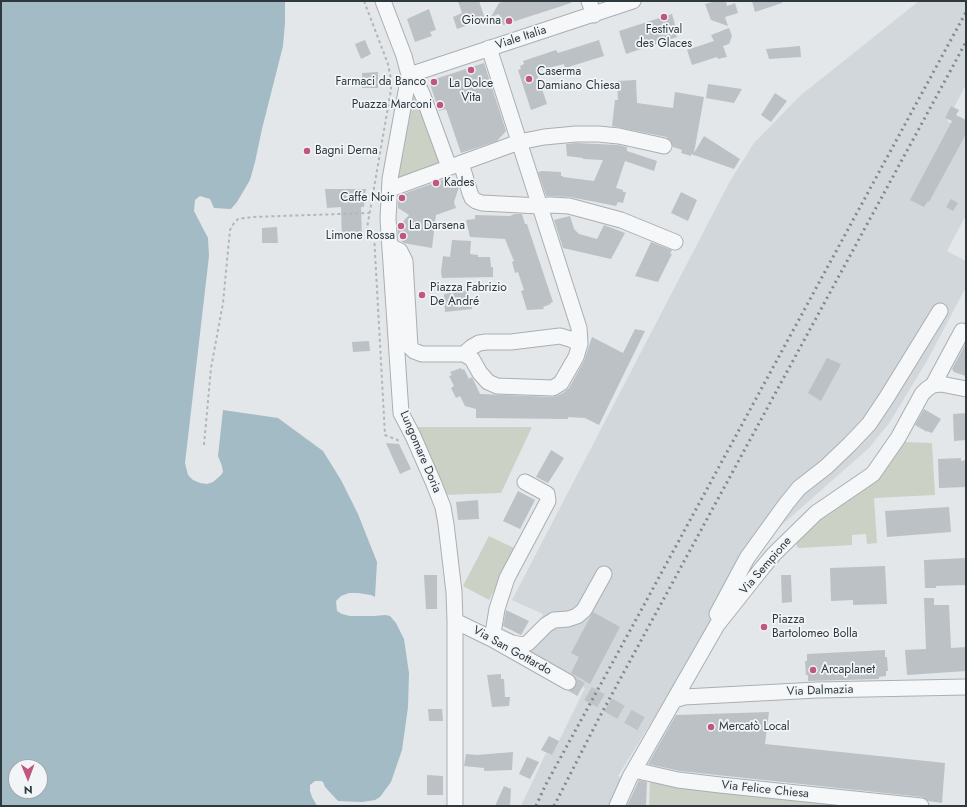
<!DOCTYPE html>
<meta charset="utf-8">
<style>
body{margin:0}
#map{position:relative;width:967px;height:807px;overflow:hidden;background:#e3e7e9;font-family:Jost,sans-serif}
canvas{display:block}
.frame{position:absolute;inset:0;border:2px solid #2d383f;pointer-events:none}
.north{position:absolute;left:8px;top:759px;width:40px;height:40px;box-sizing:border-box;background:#f2f5f7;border:1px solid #a3a9ad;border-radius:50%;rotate:179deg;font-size:11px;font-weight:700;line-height:16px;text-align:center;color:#2d383f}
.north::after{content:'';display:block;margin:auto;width:14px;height:18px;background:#bf577f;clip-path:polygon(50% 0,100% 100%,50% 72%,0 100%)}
</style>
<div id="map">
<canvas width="967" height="807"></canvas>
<div class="frame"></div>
<div class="north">N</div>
</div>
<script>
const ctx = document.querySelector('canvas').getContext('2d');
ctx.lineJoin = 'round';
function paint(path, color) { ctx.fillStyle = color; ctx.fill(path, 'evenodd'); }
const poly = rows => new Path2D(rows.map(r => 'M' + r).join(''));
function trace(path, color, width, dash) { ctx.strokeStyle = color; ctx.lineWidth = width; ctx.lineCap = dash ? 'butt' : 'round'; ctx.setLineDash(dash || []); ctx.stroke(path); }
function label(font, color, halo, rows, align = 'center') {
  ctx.font = font + ' Jost,sans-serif'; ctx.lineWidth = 3.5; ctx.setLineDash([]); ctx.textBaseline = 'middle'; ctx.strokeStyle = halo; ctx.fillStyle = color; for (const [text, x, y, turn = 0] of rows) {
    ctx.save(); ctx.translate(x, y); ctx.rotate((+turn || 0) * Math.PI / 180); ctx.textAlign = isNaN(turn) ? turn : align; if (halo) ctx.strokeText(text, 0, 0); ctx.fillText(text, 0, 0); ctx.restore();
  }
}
const built = poly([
 [919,1,966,1,966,85,947,120,966,139,966,215,947,251,966,261,966,287,928,359,890,422,869,448,775,531,756,554,703,638,618,776,624,780,613,806,521,806,546,753,552,755,585,688,525,655,543,614,512,600,730,181,754,143,801,95]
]);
const green = poly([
 [417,95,441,160,439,164,400,179,397,176,411,97],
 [415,427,532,427,501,493,444,495],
 [903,442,932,443,935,495,874,498,877,543,867,544,866,534,852,535,852,545,799,548,797,547,796,540],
 [489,536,516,549,489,600,463,586],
 [650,780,837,801,844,806,649,806]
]);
const water = poly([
 [1,1,285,1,285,23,283,46,262,129,255,162,250,180,237,202,231,209,214,208,210,199,200,196,195,200,194,211,208,238,209,256,185,463,188,475,193,480,200,483,207,484,213,482,221,475,223,472,222,466,218,456,223,410,278,418,323,451,341,480,358,514,377,562,375,597,371,595,358,593,349,593,341,596,336,601,337,611,342,614,350,616,374,616,385,615,390,616,396,623,404,639,409,673,408,707,402,750,391,782,380,797,375,800,362,802,338,801,325,787,323,782,321,781,315,781,310,785,310,791,312,797,317,806,1,806],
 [16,767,40,767,40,791,16,791]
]);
const building = poly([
 [458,1,479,1,485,19,457,29,453,17,462,13],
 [505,1,571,1,571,3,503,25,499,14,491,17,499,3],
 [716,1,726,1,727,6,735,3,738,13,725,17,728,26,711,20,705,4],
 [752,1,782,1,782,3,755,12],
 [429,9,436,30,430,32,432,36,415,42,407,19],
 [672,14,676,28,674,29,677,37,626,54,619,31],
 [729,28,732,36,729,44,723,46,727,57,718,59,717,57,692,65,687,50,714,41,711,35],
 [365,40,371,54,361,59,355,44],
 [599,40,604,56,565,68,564,64,536,71,547,104,531,110,518,70,521,69,520,66,524,64,523,61,556,50,558,53],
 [800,46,801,57,769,59,766,49],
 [484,63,506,131,497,141,461,153,446,109,439,111,429,81],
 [378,72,378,88,362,88,362,73],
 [636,80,637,103,673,108,675,92,704,97,694,153,704,136,740,159,734,169,691,154,691,156,681,153,682,150,673,147,670,140,666,137,612,126,615,100,618,100,617,81],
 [708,84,742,89,734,103,706,98],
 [775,93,787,101,771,122,761,115],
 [951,106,959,110,956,115,966,120,966,134,929,202,928,201,924,207,910,200,952,121,945,118],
 [576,143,618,145,627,147,627,151,657,161,654,171,625,161,616,188,623,190,623,192,626,192,623,203,618,202,616,206,570,197,546,196,538,172,542,171,561,172,561,176,563,176,563,177,594,181,603,160,583,159,583,158,567,156,566,144],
 [448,178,457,181,459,187,454,202,456,208,436,215,432,248,403,243,398,235,398,227,409,215,398,208,398,199,400,195],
 [325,189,366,189,364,207,361,207,362,239,342,240,341,207,327,208],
 [681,192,697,200,688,221,671,213],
 [951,199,958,203,953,211,946,207],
 [514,214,522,214,525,224,527,224,553,302,550,303,551,304,543,307,544,309,527,310,521,291,524,290,518,272,515,273,512,262,514,261,505,239,470,237,466,220,475,219,475,215,510,216],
 [570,216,574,229,579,234,597,239,604,225,625,233,611,259,563,248,554,220],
 [277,227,278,243,262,243,262,228],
 [452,240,471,241,470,254,478,255,478,257,490,257,491,267,493,267,493,277,442,278,441,272,443,256,450,257],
 [651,242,672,250,670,254,672,254,658,282,635,276],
 [469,290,468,301,471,301,472,309,445,312,444,294],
 [635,329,645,331,599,425,585,418,568,417,568,419,476,418,476,409,465,406,460,396,456,398,451,388,454,386,449,376,452,375,450,372,461,368,462,370,464,369,469,379,472,377,480,394,553,397,557,396,563,393,569,388,584,361,592,337,623,353],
 [369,341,370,351,353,352,352,342],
 [966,343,966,376,954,372,952,369],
 [827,358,841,364,821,401,808,393],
 [924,409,941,419,932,433,927,431,927,432,915,425],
 [966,413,966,440,954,441,953,414],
 [386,443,399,444,411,469,400,474],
 [551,450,564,458,548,483,536,477],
 [961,458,961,461,966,460,966,487,939,488,938,459],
 [518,491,535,500,520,529,503,521],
 [478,500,479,519,458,520,456,502],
 [949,507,951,532,887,537,885,511],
 [966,558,966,585,936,586,936,588,925,588,924,560],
 [885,566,887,604,853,605,853,600,831,601,830,568],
 [424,575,437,575,437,609,426,609],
 [781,575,791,575,792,602,782,603],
 [924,598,934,598,934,605,949,605,951,648,966,647,966,671,907,675,905,650,926,649],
 [506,610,529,621,521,635,503,626],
 [593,612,620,627,590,684,571,673,579,657,571,653],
 [885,650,885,657,887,657,888,671,886,671,886,676,879,677,879,679,808,681,808,675,806,675,805,661,807,661,807,654],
 [501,674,501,679,504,679,505,697,510,697,509,706,492,707,487,675],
 [428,709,442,709,443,721,429,721],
 [769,712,765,744,945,763,942,803,928,801,922,797,680,771,648,764,676,715],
 [549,736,559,741,552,755,541,750],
 [513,752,512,770,484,771,484,768,464,766,466,754,477,755],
 [527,757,539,762,530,779,519,774],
 [427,775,443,776,443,795,427,795],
 [639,780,647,782,646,806,627,806],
 [504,786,511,789,510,806,495,806]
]);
const minorTunnel = poly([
 [568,682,645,726]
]);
const path = poly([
 [364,1,388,64,391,79,391,90,367,228,374,234,385,435,400,441],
 [204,445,211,368,223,303,230,230,234,223,238,219,252,217,369,213]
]);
const minor = poly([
 [383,1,404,56,409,75,390,179,388,219,401,413,413,436,434,484,443,507,446,524,454,592,455,621,455,806],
 [589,1,594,15],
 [409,75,633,1],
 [409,80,419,87,423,96,449,167],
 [461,163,470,193,472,198,476,201,482,203,540,206,550,205,569,206,621,220,675,242],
 [390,189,519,142,544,137,576,134,598,134,619,136,664,146],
 [390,246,400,251,405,261,410,347,414,351,422,354,464,354,472,359,480,373,488,382,497,386,553,388,561,383,576,357,580,344,579,328,489,48],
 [464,354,472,347,479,343,486,342,511,342,560,336,570,339,580,344],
 [933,385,962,331],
 [717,614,747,558,786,504,799,488,826,467,850,444,869,424,887,397,940,311],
 [455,621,492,639,568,682],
 [493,634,512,643,523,645,528,643,546,625,554,620,568,619,577,616,584,610,604,574],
 [492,639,497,609,507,578,548,501,547,494,525,482],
 [674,700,684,697,817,690,966,687],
 [634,770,678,780,720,785,921,806],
 [617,806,630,777,717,625,763,567,774,554,816,513,873,474,898,438,922,394,927,389,933,385,941,384,966,389]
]);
const rail = poly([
 [536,806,545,786,632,627,966,12],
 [554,806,599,718,966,42]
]);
const markers = [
 [664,17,4,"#bf577f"],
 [509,21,4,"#bf577f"],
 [471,70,4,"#bf577f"],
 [529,79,4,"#bf577f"],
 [434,82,4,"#bf577f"],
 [440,105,4,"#bf577f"],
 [307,151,4,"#bf577f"],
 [436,183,4,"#bf577f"],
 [402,198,4,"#bf577f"],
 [401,226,4,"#bf577f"],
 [403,236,4,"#bf577f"],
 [422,295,4,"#bf577f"],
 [764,627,4,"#bf577f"],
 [813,670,4,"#bf577f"],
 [711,727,4,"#bf577f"]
];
const poiNames = [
 ["Giovina",501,21,"right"],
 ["Festival",664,30,"center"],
 ["des Glaces",664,44,"center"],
 ["Caserma",537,72],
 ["Damiano Chiesa",537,86],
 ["Farmaci da Banco",426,82,"right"],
 ["La Dolce",471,84,"center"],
 ["Vita",471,98,"center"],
 ["Puazza Marconi",432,105,"right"],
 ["Bagni Derna",315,151],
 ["Kades",444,183],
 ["Caffe Noir",394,198,"right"],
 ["La Darsena",409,226],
 ["Limone Rossa",395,236,"right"],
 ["Piazza Fabrizio",430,288],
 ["De André",430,302],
 ["Piazza",772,620],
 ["Bartolomeo Bolla",772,634],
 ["Arcaplanet",821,670],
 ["Mercatò Local",719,727]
];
const streetNames = [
 ["Viale Italia",521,38,-18],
 ["Lungomare Doria",420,452,67],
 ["Via Sempione",766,566,-49],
 ["Via San Gottardo",512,651,29],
 ["Via Dalmazia",820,691,-2],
 ["Via Felice Chiesa",765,790,6]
];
paint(built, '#d1d7db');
paint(green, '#cbd2c5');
paint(water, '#a2bbc5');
paint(building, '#bbc1c5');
trace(minorTunnel, '#bfc4c7', 15, [15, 8]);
trace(minor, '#a9afb3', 17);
trace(path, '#b1b6b9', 2, [3, 3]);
trace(minor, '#f5f7f8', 15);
trace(rail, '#7e8a91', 3, [2, 4]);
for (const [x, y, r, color] of markers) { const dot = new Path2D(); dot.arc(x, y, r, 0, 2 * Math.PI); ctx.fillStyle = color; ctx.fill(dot); trace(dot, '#f2f5f7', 1.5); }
label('12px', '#2d383f', '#f2f5f7', poiNames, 'left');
label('12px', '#2d383f', '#f2f5f7', streetNames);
</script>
